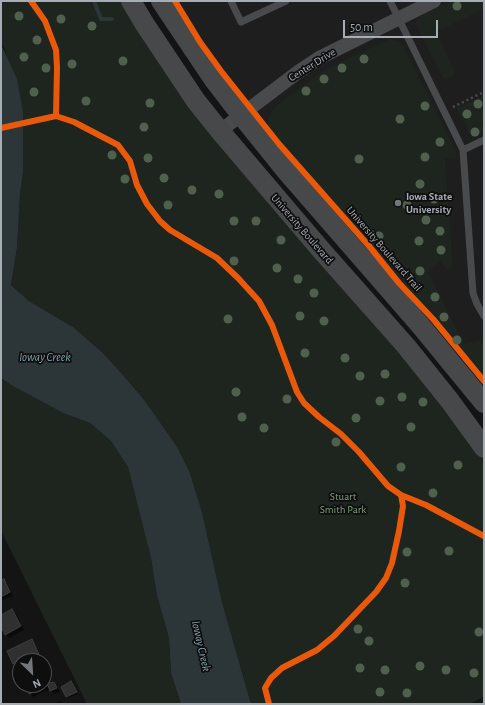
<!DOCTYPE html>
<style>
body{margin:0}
#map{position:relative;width:485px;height:705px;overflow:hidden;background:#141414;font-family:"Alegreya Sans",sans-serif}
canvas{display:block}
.frame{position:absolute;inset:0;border:2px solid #a6adb4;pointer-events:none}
.north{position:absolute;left:12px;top:653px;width:40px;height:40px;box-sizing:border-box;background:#0e0e0f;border:1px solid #4b4e51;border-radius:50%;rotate:155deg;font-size:11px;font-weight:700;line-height:16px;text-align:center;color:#a6adb4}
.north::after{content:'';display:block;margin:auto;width:14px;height:18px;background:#73777c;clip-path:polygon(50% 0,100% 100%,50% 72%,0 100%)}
.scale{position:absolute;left:343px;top:20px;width:95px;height:18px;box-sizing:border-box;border:2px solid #a6adb4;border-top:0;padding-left:5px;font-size:12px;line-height:14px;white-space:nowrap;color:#a6adb4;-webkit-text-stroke:3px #0e0e0f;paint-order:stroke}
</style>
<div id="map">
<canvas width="485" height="705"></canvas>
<div class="frame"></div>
<div class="north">N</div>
<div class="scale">50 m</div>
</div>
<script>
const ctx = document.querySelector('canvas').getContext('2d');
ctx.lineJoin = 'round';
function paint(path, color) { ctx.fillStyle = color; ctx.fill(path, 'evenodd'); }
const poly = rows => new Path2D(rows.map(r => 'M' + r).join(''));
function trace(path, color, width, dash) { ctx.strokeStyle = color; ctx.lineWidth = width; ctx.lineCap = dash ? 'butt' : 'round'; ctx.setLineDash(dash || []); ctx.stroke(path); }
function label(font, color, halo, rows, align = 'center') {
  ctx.font = font + ' "Alegreya Sans",sans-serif'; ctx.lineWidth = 3.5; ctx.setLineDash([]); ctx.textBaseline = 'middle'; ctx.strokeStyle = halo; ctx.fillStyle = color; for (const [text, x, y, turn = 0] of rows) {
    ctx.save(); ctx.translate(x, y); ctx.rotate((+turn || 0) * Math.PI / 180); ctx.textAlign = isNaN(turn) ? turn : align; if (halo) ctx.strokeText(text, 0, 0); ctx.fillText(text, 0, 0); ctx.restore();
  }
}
const built = poly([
 [161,1,484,1,484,403]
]);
const green = poly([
 [1,1,123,1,363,307,478,449,484,461,484,697,469,704,251,704,222,602,202,512,190,473,145,401,123,375,103,353,73,327,29,301,11,285,17,248,20,194,23,173,23,112,4,47,1,44],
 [451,1,484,1,484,9,436,32,454,71,454,75,444,80,420,34,416,22,424,14],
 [390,39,400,42,404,47,456,151,456,158,445,159,453,266,447,270,440,261,428,272,464,344,484,340,484,377,439,323,267,126,269,115,273,109,318,74,342,61],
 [484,95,484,121,480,123,484,132,472,138,458,110,458,108],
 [1,378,11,385,63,413,90,423,111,441,128,467,151,558,157,596,169,638,171,673,181,704,87,704,1,531]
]);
const water = poly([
 [1,44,17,79,23,112,23,173,20,194,17,248,11,285,29,301,73,327,103,353,123,375,145,401,177,447,190,473,202,512,222,602,251,704,181,704,171,673,169,638,157,596,151,558,128,467,111,441,90,423,63,413,11,385,1,378]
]);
const pier = poly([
 [25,120,25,126,1,130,1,125]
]);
const shadow = poly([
 [4,580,7,584,13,596,1,600,1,581],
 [12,610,16,614,24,630,9,638,5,633,3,634,1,632,1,616],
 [31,640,35,644,43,661,20,661,20,666,18,667,14,663],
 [44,662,47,668,44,669],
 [44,670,51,684,54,683,57,686,60,692,54,694,50,689,33,697,30,693,26,685,44,685],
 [71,683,78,694,68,698,62,687],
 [60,701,63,704,55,704]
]);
const stream = poly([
 [94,1,101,19,112,19]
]);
const building = poly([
 [4,579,10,592,3,596,1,595,1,580,4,579],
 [12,609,21,626,5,635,2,629,1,630,1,615,12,609],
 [32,639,42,661,20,661,20,668,17,662,13,664,7,651,32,639],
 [44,670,50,683,54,682,57,688,50,691,48,685,29,694,25,685,44,685,44,670],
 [71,681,77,692,66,697,61,687,71,681]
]);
const path = poly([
 [453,107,484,92]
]);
const lane = poly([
 [231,1,241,22,286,1],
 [390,1,463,150,473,293,477,304,484,316],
 [463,150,484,140]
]);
const street = poly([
 [220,131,298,72,319,58,434,1]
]);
const secondary = poly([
 [131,1,144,23,196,101,220,131,322,251,406,346,450,401,484,448],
 [161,1,214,80,241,115,287,172,420,325,484,403]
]);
const cycleway = poly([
 [31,1,45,21,56,50,57,67,56,116],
 [175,1,200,42,221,71,279,144,369,246,399,283,433,319,484,381],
 [1,128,56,116,74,122,118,145,130,161,137,185,147,204,160,221,170,230,217,258,238,278,259,301,272,325,297,392,304,403,319,417,341,434,359,452,388,486,401,495,403,506,399,531,392,563,386,578,376,592,334,636,317,650,282,668,271,678,265,688,269,704],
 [401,495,426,505,484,536]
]);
const trees = [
 [457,6],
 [19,16],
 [61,19],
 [92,26],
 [37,40],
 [24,57],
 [364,59],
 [123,61],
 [72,64],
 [46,68],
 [342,68],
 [324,79],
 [306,91],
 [34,92],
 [86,101],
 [150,103],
 [478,104],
 [425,106],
 [467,114],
 [400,119],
 [144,127],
 [475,132],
 [440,142],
 [112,155],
 [425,157],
 [148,158],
 [359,159],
 [164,178],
 [125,179],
 [420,184],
 [192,190],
 [219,194],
 [434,199],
 [168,205],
 [407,205],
 [426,220],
 [234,221],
 [256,221],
 [440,231],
 [379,236],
 [281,240],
 [419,241],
 [441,250],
 [234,261],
 [277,268],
 [420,271],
 [298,279],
 [314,293],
 [435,297],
 [300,316],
 [444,317],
 [228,319],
 [324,321],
 [457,340],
 [305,353],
 [345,358],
 [385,374],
 [360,376],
 [236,392],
 [402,397],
 [287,399],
 [380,401],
 [423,402],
 [242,417],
 [356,418],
 [411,427],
 [264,428],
 [336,442],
 [458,465],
 [401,467],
 [433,493],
 [449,551],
 [407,552],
 [405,583],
 [358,629],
 [479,632],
 [369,641],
 [420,666],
 [360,668],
 [385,670],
 [446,670],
 [474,673],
 [380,692],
 [407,693]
];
const markers = [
 [398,203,4,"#73777c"]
];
const streetNames = [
 ["Center Drive",312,65,-32],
 ["University Boulevard",302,229,49],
 ["University Boulevard Trail",384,249,49]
];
const poiNames = [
 ["Iowa State",406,197],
 ["University",406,210]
];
const parkNames = [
 ["Stuart",343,497],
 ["Smith Park",343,510]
];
const waterNames = [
 ["Ioway Creek",45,357],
 ["Ioway Creek",201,646,77]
];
paint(built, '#1e1e1f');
paint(green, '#1e241e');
paint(water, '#2c3538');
paint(pier, '#141414');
paint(shadow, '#0007');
trace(stream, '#2c3538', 4);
paint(building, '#303031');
trace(building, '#3c3e40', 1);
trace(path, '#4a4b4e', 2.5, [2, 3]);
trace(lane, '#484a4c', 7);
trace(street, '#484a4c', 14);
trace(secondary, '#47484a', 20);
trace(cycleway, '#e8590c', 6);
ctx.fillStyle = '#515f4f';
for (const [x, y] of trees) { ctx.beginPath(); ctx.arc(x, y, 4.5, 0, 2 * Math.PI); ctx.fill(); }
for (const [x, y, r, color] of markers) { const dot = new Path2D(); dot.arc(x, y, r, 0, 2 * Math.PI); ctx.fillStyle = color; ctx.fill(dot); trace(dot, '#0e0e0f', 1.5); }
label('11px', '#a6adb4', '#0e0e0f', streetNames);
label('bold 11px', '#a6adb4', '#0e0e0f', poiNames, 'left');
label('11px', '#839d7f', '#0e0e0f', parkNames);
label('italic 12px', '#80a1ac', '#0e0e0f', waterNames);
</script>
